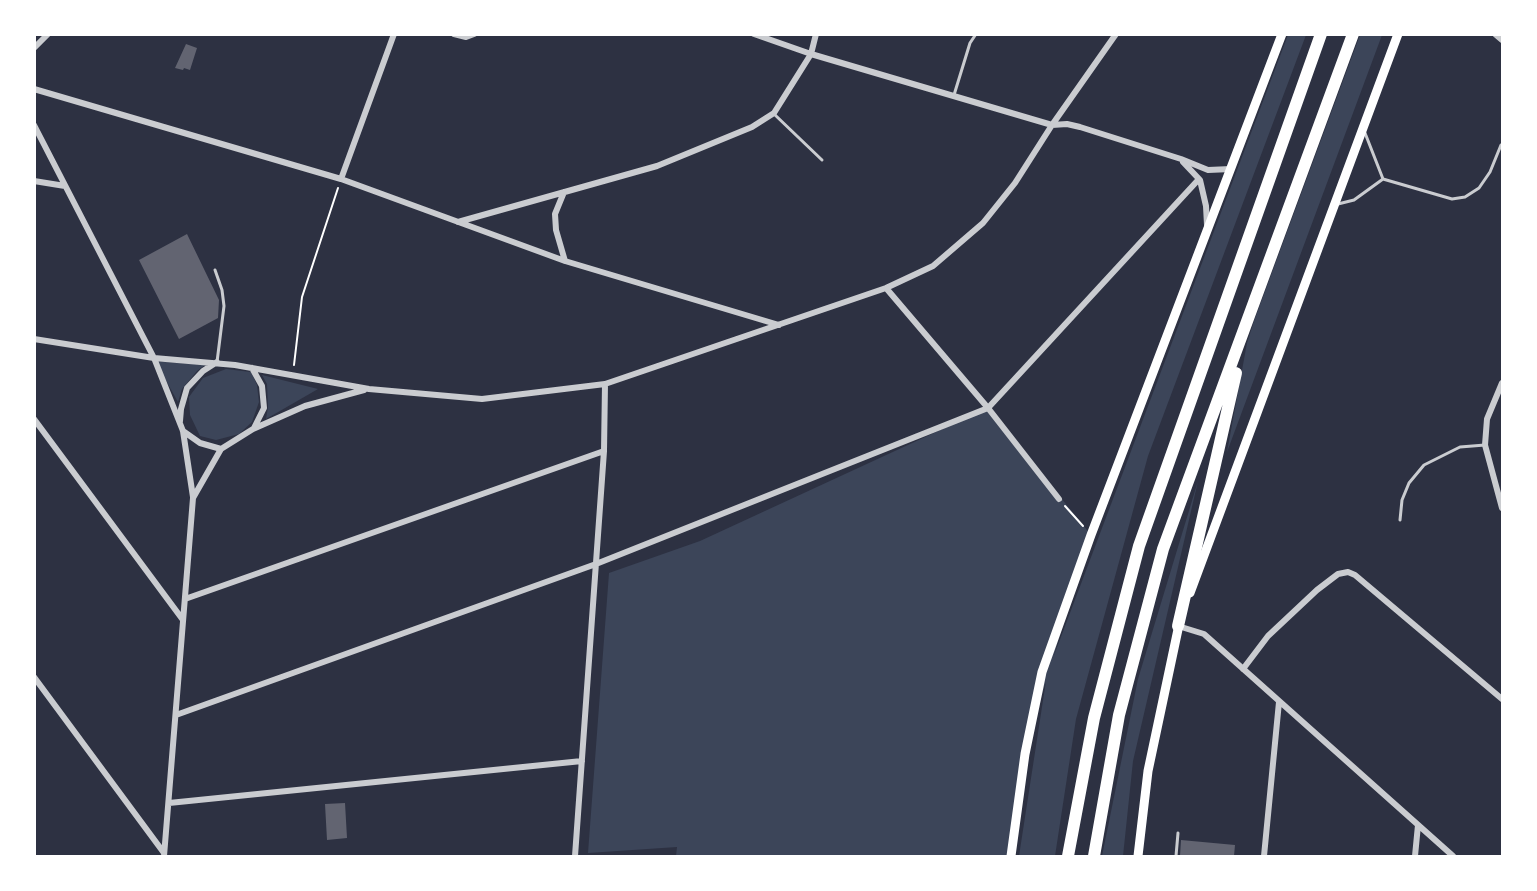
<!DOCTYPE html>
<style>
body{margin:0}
#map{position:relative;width:1537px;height:891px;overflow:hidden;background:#2d3142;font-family:"PT Sans",sans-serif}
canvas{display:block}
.frame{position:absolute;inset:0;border:36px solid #fff;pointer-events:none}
</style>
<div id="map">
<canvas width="1537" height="891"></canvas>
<div class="frame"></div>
</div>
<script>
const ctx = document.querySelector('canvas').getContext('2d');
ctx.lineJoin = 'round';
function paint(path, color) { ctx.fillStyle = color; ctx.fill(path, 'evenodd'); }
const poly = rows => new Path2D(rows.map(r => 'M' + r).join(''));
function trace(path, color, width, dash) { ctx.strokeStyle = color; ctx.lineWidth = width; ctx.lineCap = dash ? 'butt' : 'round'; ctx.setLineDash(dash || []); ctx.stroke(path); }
const green = poly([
 [1288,35,1306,35,1148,456,1076,719,1055,856,1019,856,1046,681,1025,755,1011,856,676,856,677,847,588,853,609,573,700,541,988,408,1091,535,1053,658],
 [1360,35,1382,35,1227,452,1247,343,1254,321],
 [155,361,205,365,197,371,182,389,178,402],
 [226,369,251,372,257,385,259,402,252,422,239,434,216,440,200,436,190,415,189,397,203,378],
 [262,375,318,389,266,419,268,407,267,384],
 [1198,481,1133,761,1123,856,1102,856,1138,679]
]);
const building = poly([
 [186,44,197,48,190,70,184,68,183,70,175,68],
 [187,234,219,300,218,318,179,339,139,260],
 [345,803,347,838,327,840,325,804],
 [1181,840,1235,845,1234,856,1180,856]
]);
const path = poly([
 [294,365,302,297,338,188],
 [1065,506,1083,526]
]);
const service = poly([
 [954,95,970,43,976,34],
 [774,114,822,160],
 [1365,133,1383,179,1452,199,1465,197,1479,188,1490,172,1501,145],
 [1338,204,1354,200,1383,179],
 [215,270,222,290,224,306,217,362],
 [1400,520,1402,500,1409,483,1424,465,1460,447,1485,445],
 [1176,856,1178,833]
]);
const minor = poly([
 [454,34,466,37,474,34],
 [754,34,811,54,1052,125,1067,124,1080,127,1181,159,1208,170,1231,169],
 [1495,34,1502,40],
 [34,48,48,34],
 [34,89,341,179,565,261,779,325],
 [34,125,154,358,183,431,193,497],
 [1183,162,1200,180,1206,206,1207,225],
 [341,179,394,34],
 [34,181,65,186],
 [564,192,555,214,556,230,565,261],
 [458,222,657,166,752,127,774,113,811,54,816,34],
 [886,288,988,408,1059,499],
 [34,339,154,358,235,365,369,389,482,399,605,384,886,288,933,266,983,223,1015,183,1052,125,1116,34],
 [252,368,262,386,264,408,254,428],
 [1502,383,1487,419,1485,445,1502,508],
 [34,419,183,620],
 [180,421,181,409,187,388,203,371,217,362],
 [183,431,200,443,221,449],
 [185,599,604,451],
 [1178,626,1204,634,1453,856],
 [1243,669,1268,636,1317,590,1338,574,1348,572,1355,575,1502,699],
 [34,677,164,853],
 [176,715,596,564,988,408,1199,179],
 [169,803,582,761],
 [164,856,193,498,221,449,253,429,305,406,364,390],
 [575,856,604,451,605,384],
 [1264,856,1279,702],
 [1415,856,1418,825]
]);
const secondary = poly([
 [1190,593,1398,34],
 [1011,856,1025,754,1042,672,1091,535,1282,34],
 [1138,856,1148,771,1180,620]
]);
const motorway = poly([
 [1178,626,1236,373],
 [1068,856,1094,718,1139,546,1321,34],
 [1094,856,1119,715,1163,549,1353,34]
]);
paint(green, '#3c4559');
paint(building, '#626471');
trace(path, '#fff', 2);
trace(service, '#caccd0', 3);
trace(minor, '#caccd0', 6);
trace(secondary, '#fff', 9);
trace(motorway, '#fff', 12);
</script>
